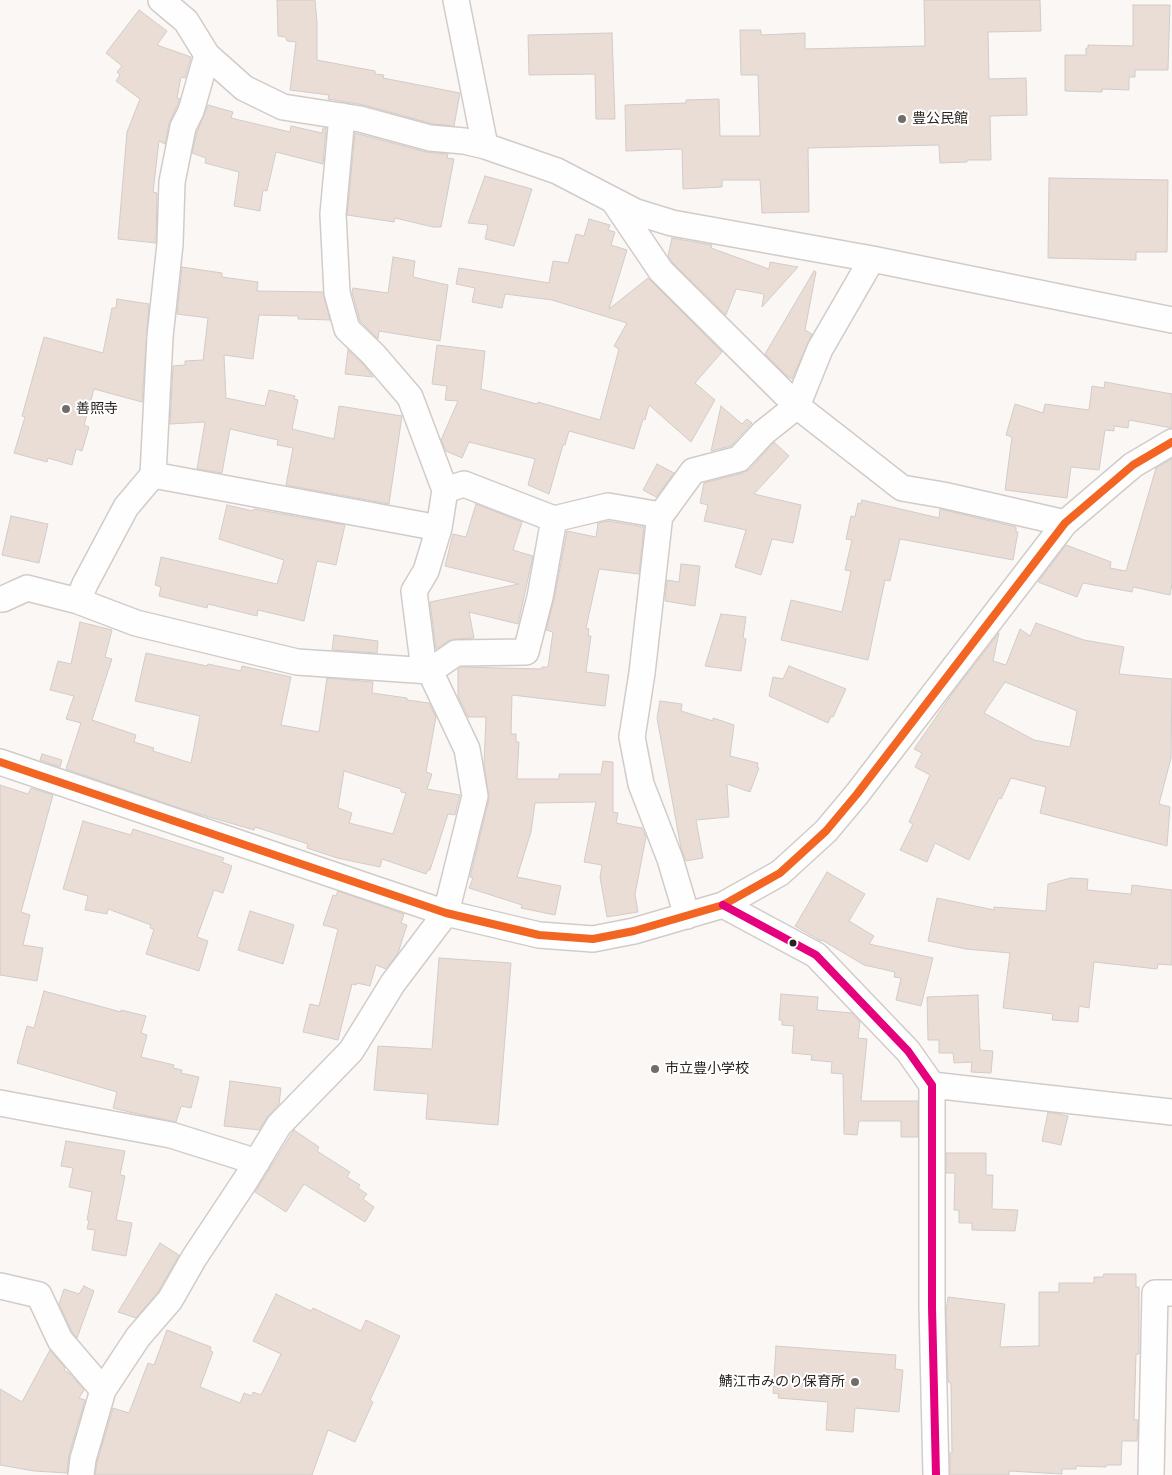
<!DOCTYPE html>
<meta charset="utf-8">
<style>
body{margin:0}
canvas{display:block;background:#fbf7f5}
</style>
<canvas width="1172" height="1475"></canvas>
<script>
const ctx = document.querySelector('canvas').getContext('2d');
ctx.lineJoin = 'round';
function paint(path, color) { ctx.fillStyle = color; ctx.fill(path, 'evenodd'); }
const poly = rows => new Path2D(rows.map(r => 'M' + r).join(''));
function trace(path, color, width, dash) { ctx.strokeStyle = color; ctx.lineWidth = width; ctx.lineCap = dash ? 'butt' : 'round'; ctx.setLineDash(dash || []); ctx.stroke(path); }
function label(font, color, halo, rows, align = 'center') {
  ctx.font = font + ' "Archivo Narrow","Noto Sans JP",sans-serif'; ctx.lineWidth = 4; ctx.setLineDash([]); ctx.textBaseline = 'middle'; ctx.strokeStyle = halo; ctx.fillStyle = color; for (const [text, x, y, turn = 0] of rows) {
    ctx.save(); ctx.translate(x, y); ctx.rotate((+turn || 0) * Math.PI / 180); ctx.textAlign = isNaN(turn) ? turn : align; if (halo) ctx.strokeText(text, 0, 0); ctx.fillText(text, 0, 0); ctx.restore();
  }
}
const building = poly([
 [277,0,315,0,317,23,317,60,375,71,375,74,384,75,383,78,460,93,454,126,433,124,364,105,328,99,329,95,290,90,296,42,287,41,286,37,278,36,277,0],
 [924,0,1040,0,1041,31,988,32,989,79,1026,78,1027,115,990,116,991,160,967,160,967,162,940,163,939,145,808,148,809,212,762,213,760,180,722,180,722,187,683,189,682,149,626,151,625,105,686,103,686,100,719,99,720,136,760,136,758,75,741,75,740,30,761,30,761,35,805,33,805,49,925,46,924,0],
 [1133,5,1170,5,1168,70,1135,70,1135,77,1129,77,1129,90,1102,89,1102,92,1065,91,1065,55,1086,55,1086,48,1088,48,1088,45,1133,46,1133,5],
 [139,10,167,31,157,45,191,57,185,78,181,77,177,98,180,99,169,124,165,144,159,141,153,192,157,193,156,243,118,239,127,132,140,99,116,81,120,75,117,72,122,66,106,53,139,10],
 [612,33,615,119,596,119,595,74,529,75,528,35,612,33],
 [208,105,233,112,231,118,290,132,291,126,322,133,323,128,326,128,323,164,276,152,267,191,263,190,260,211,234,206,239,172,205,163,206,158,192,153,197,132,208,105],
 [355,133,426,152,448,154,447,158,454,159,441,227,433,227,395,218,394,222,347,215,355,133],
 [485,176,532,189,514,246,485,239,488,225,468,223,485,176],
 [1049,178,1168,180,1167,252,1136,252,1136,260,1048,258,1049,178],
 [589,219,610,225,608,230,615,232,611,245,627,250,609,309,648,278,722,352,695,383,715,400,691,442,649,405,645,420,643,419,634,449,569,431,565,445,563,445,549,494,528,485,535,459,469,442,462,458,446,451,441,440,458,401,445,400,447,386,432,384,437,345,485,351,481,389,537,404,538,402,600,420,619,349,614,346,627,323,552,300,505,294,502,308,472,302,475,288,456,284,459,268,549,283,553,261,568,263,576,234,584,236,589,219],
 [672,238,712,245,711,248,769,269,770,262,798,267,762,307,764,294,736,289,726,315,672,262,668,256,672,238],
 [393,257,415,261,413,277,448,285,440,341,379,331,378,339,360,321,352,292,353,288,388,293,393,257],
 [182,267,222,273,222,277,258,282,257,291,323,292,330,320,298,319,298,316,259,315,253,359,224,355,226,398,265,406,269,390,295,396,294,399,298,400,292,429,334,439,339,406,402,416,389,504,286,485,293,448,277,445,278,440,230,429,222,473,197,469,205,422,170,424,173,366,185,365,185,361,203,360,208,318,177,314,182,267],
 [814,271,816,272,805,330,812,334,792,379,787,376,765,354,814,271],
 [117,299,149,304,142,402,94,389,84,425,89,427,82,451,76,449,72,465,48,458,47,462,14,453,25,417,22,416,44,337,103,353,112,308,116,308,117,299],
 [348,350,363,364,373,377,345,374,348,350],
 [1105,382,1172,394,1172,428,1129,420,1128,428,1114,426,1114,431,1105,430,1099,470,1071,467,1067,498,1005,490,1012,437,1006,435,1015,404,1043,413,1045,404,1089,410,1092,386,1104,388,1105,382],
 [721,406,742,424,747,419,752,423,731,446,711,451,721,406],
 [774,442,789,456,754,494,801,505,793,543,772,539,761,575,735,567,746,530,704,521,708,505,700,503,704,483,743,473,750,469,774,442],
 [1172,459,1172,584,1170,595,1133,587,1132,592,1083,583,1077,597,1038,582,1066,545,1111,562,1110,568,1126,571,1156,468,1172,459],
 [657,464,674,473,656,497,643,490,657,464],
 [862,500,939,518,940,509,1016,527,1016,532,1018,532,1013,560,900,539,890,581,885,580,868,660,781,640,791,600,842,612,851,571,845,570,852,540,846,539,851,516,855,517,858,503,861,504,862,500],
 [476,504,522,522,513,550,533,556,518,624,469,612,474,638,455,639,448,641,436,649,430,602,519,584,445,566,453,534,466,537,476,504],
 [227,505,253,511,254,509,345,525,336,565,317,561,304,621,258,610,257,616,208,604,207,608,159,596,161,587,155,585,161,557,277,584,284,560,219,539,227,505],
 [11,516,48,524,39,563,2,555,11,516],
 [608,521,644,527,639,574,599,569,586,628,589,629,588,636,591,636,586,672,609,675,605,706,512,695,511,734,516,734,516,742,519,742,517,779,559,779,559,774,601,774,603,761,613,762,613,812,618,813,616,823,642,828,646,837,635,894,638,912,607,917,600,877,602,865,584,862,596,802,535,803,531,832,517,877,561,886,555,915,521,908,522,905,469,888,473,878,470,877,489,799,484,765,486,717,468,717,458,696,458,669,461,667,542,669,542,667,548,667,553,632,546,630,554,600,567,531,596,537,598,523,608,521],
 [681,564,700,566,695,606,665,601,667,580,679,582,681,564],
 [721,614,746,617,743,638,746,639,741,671,705,666,721,614],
 [80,622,112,630,105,657,112,659,92,720,136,735,134,742,154,748,153,751,191,763,200,716,135,701,146,653,207,666,208,664,241,671,242,666,291,677,281,725,319,732,327,678,373,682,372,693,407,698,407,700,429,703,436,717,426,772,432,774,427,789,460,795,455,815,448,814,430,870,428,870,426,874,382,859,380,867,337,858,307,848,308,844,255,827,254,830,182,809,66,769,81,723,66,719,74,696,50,690,58,661,71,664,80,622],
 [344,771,401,789,401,792,406,793,393,834,349,823,352,813,338,808,344,771],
 [1036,623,1084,640,1124,647,1119,674,1172,679,1171,758,1159,804,1170,807,1167,846,1040,813,1046,787,1011,778,1001,799,999,798,969,860,935,843,927,862,900,850,913,824,909,822,930,775,915,767,922,753,914,749,954,691,999,633,993,661,1006,665,1020,629,1030,636,1036,623],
 [1005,682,1077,711,1070,747,1034,740,984,713,1005,682],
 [334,635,378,641,377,653,332,650,334,635],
 [789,666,846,689,833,717,831,716,828,723,769,696,773,677,783,679,789,666],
 [660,701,682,704,681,711,713,721,713,718,734,725,730,756,758,763,757,767,759,768,750,792,727,784,729,817,696,820,703,858,686,861,681,848,657,718,660,701],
 [42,754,62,760,60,767,40,760,42,754],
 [0,785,28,794,31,788,53,795,21,912,30,915,23,945,43,948,37,981,0,975,0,785],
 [83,821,131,835,133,829,224,858,222,862,232,866,223,893,214,890,197,937,208,941,199,971,146,954,154,929,150,928,151,925,108,909,107,914,85,910,88,896,63,889,83,821],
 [827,872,865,894,849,921,874,936,869,944,933,958,921,1006,896,1000,901,978,894,977,895,972,864,965,822,940,821,941,795,926,827,872],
 [1071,878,1088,879,1087,890,1131,894,1132,885,1172,890,1172,965,1158,964,1157,969,1094,962,1089,1008,1079,1006,1078,1022,1052,1020,1053,1014,1003,1008,1010,953,966,949,928,941,937,898,994,910,994,907,1046,911,1048,884,1071,878],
 [338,891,404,914,401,923,407,925,398,953,386,969,376,965,370,986,357,983,356,985,352,984,338,1040,303,1032,310,1004,319,1006,338,929,323,925,333,895,336,896,338,891],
 [250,911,294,925,283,964,238,950,250,911],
 [439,958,511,963,498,1125,426,1119,428,1094,374,1090,378,1046,432,1049,439,958],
 [44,991,121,1012,121,1010,146,1016,141,1033,147,1035,141,1057,174,1065,173,1068,182,1070,181,1073,199,1077,191,1108,181,1106,176,1122,129,1112,113,1108,117,1092,17,1063,27,1026,34,1028,44,991],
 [781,994,818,997,817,1010,852,1013,860,1022,858,1038,867,1039,861,1101,918,1101,918,1137,901,1137,901,1121,859,1121,857,1135,844,1134,843,1074,831,1073,832,1062,811,1060,812,1055,792,1053,794,1026,782,1025,782,1020,779,1020,781,994],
 [978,995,980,1050,993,1051,991,1073,971,1072,972,1062,954,1063,953,1053,939,1053,939,1040,928,1040,927,997,978,995],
 [230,1081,281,1088,279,1104,267,1117,259,1130,224,1126,230,1081],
 [1048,1112,1068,1116,1061,1145,1042,1141,1048,1112],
 [294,1130,319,1147,317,1151,350,1172,347,1177,360,1185,358,1188,367,1194,363,1199,374,1207,365,1222,304,1184,286,1212,255,1192,294,1130],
 [66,1141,125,1151,120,1175,125,1176,116,1220,132,1223,126,1256,92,1250,95,1230,87,1229,89,1220,87,1220,92,1192,69,1187,73,1168,61,1166,66,1141],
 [946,1153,986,1153,986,1175,993,1175,992,1209,1018,1210,1015,1231,972,1230,972,1223,959,1223,959,1210,954,1210,955,1173,946,1173,946,1153],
 [160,1243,179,1255,158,1292,136,1318,118,1312,160,1243],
 [1104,1274,1136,1274,1136,1287,1139,1287,1139,1354,1136,1354,1134,1420,1138,1420,1137,1441,1122,1441,1121,1465,1106,1465,1106,1467,1076,1466,1076,1469,1062,1469,1062,1474,1009,1471,1009,1475,950,1475,950,1453,952,1453,951,1385,950,1382,948,1382,946,1311,948,1297,1005,1304,1000,1347,1039,1346,1039,1292,1059,1292,1059,1283,1094,1283,1094,1277,1103,1277,1104,1274],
 [84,1286,94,1291,77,1338,72,1332,59,1304,64,1289,79,1294,84,1286],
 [276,1294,311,1311,313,1308,361,1331,366,1320,400,1336,370,1400,373,1402,355,1442,328,1430,312,1475,95,1475,97,1462,113,1408,129,1413,148,1363,154,1365,167,1330,211,1347,210,1351,213,1352,200,1387,240,1403,244,1393,252,1396,253,1392,261,1395,281,1354,253,1341,276,1294],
 [776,1346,896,1355,895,1369,903,1370,899,1412,855,1408,853,1432,826,1430,828,1402,778,1398,779,1394,773,1393,776,1346],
 [50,1350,65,1368,64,1370,69,1373,84,1390,79,1398,85,1400,69,1455,67,1473,34,1471,0,1465,0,1389,22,1402,50,1350]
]);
const minor = poly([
 [161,0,186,21,207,55,244,88,283,107,360,119,430,138,464,141,485,146,557,171,636,212,672,223,872,259,1172,320],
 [456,0,485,146],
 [207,55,191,111,183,127,172,182,170,244,160,337,153,475,126,507,85,584,78,601,136,623,297,662,430,671,456,653,526,652,540,597,554,519,608,506,661,515,693,471,739,459,763,433,797,406,820,349,872,259],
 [613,200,661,271,797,406,902,488,943,495,1065,523],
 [153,475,439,528,445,490,410,397,373,354,347,329,337,293,333,214,342,116],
 [445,490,464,484,554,519],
 [660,514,642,673,632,737,641,784,670,859,687,916],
 [0,599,3,599,27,588,78,601],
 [424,670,414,591,426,571,439,528],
 [0,762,446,913,539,935,593,939,634,931,723,905,780,873,826,831,857,794,1065,523,1133,465,1172,442],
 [723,905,816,955,908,1051,932,1085,932,1307,936,1475],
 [932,1085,1172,1112],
 [0,1103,171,1135,257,1162],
 [0,1286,39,1295,60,1340,103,1390],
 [81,1475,83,1459,103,1390,138,1337,170,1300,194,1258,245,1181,279,1125,351,1051,393,983,446,913,475,796,467,749,430,671],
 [1151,1475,1155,1293,1172,1293]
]);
const bus1 = poly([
 [0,762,446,913,539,935,593,939,634,931,723,905,780,873,826,831,857,794,1065,523,1133,465,1172,442]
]);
const bus2 = poly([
 [723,905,816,955,908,1051,932,1085,932,1307,936,1475]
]);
const markers = [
 [902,119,5,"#726d69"],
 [66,409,5,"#726d69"],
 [793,943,4.5,"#29221d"],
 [655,1069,5,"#726d69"],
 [855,1382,5,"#726d69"]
];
const poiNames = [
 ["豊公民館",912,119],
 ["善照寺",76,409],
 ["市立豊小学校",665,1069],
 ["鯖江市みのり保育所",845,1382,"right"]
];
paint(building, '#e9ddd5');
trace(building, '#d2ccc9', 1);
trace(minor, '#d2ccc9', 28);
trace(minor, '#fefefe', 25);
trace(bus1, '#f26522', 8);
trace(bus2, '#e5007d', 8);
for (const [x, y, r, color] of markers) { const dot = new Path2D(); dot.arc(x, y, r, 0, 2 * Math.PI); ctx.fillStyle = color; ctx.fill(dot); trace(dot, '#fff', 2); }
label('14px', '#29221d', '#fff', poiNames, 'left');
</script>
